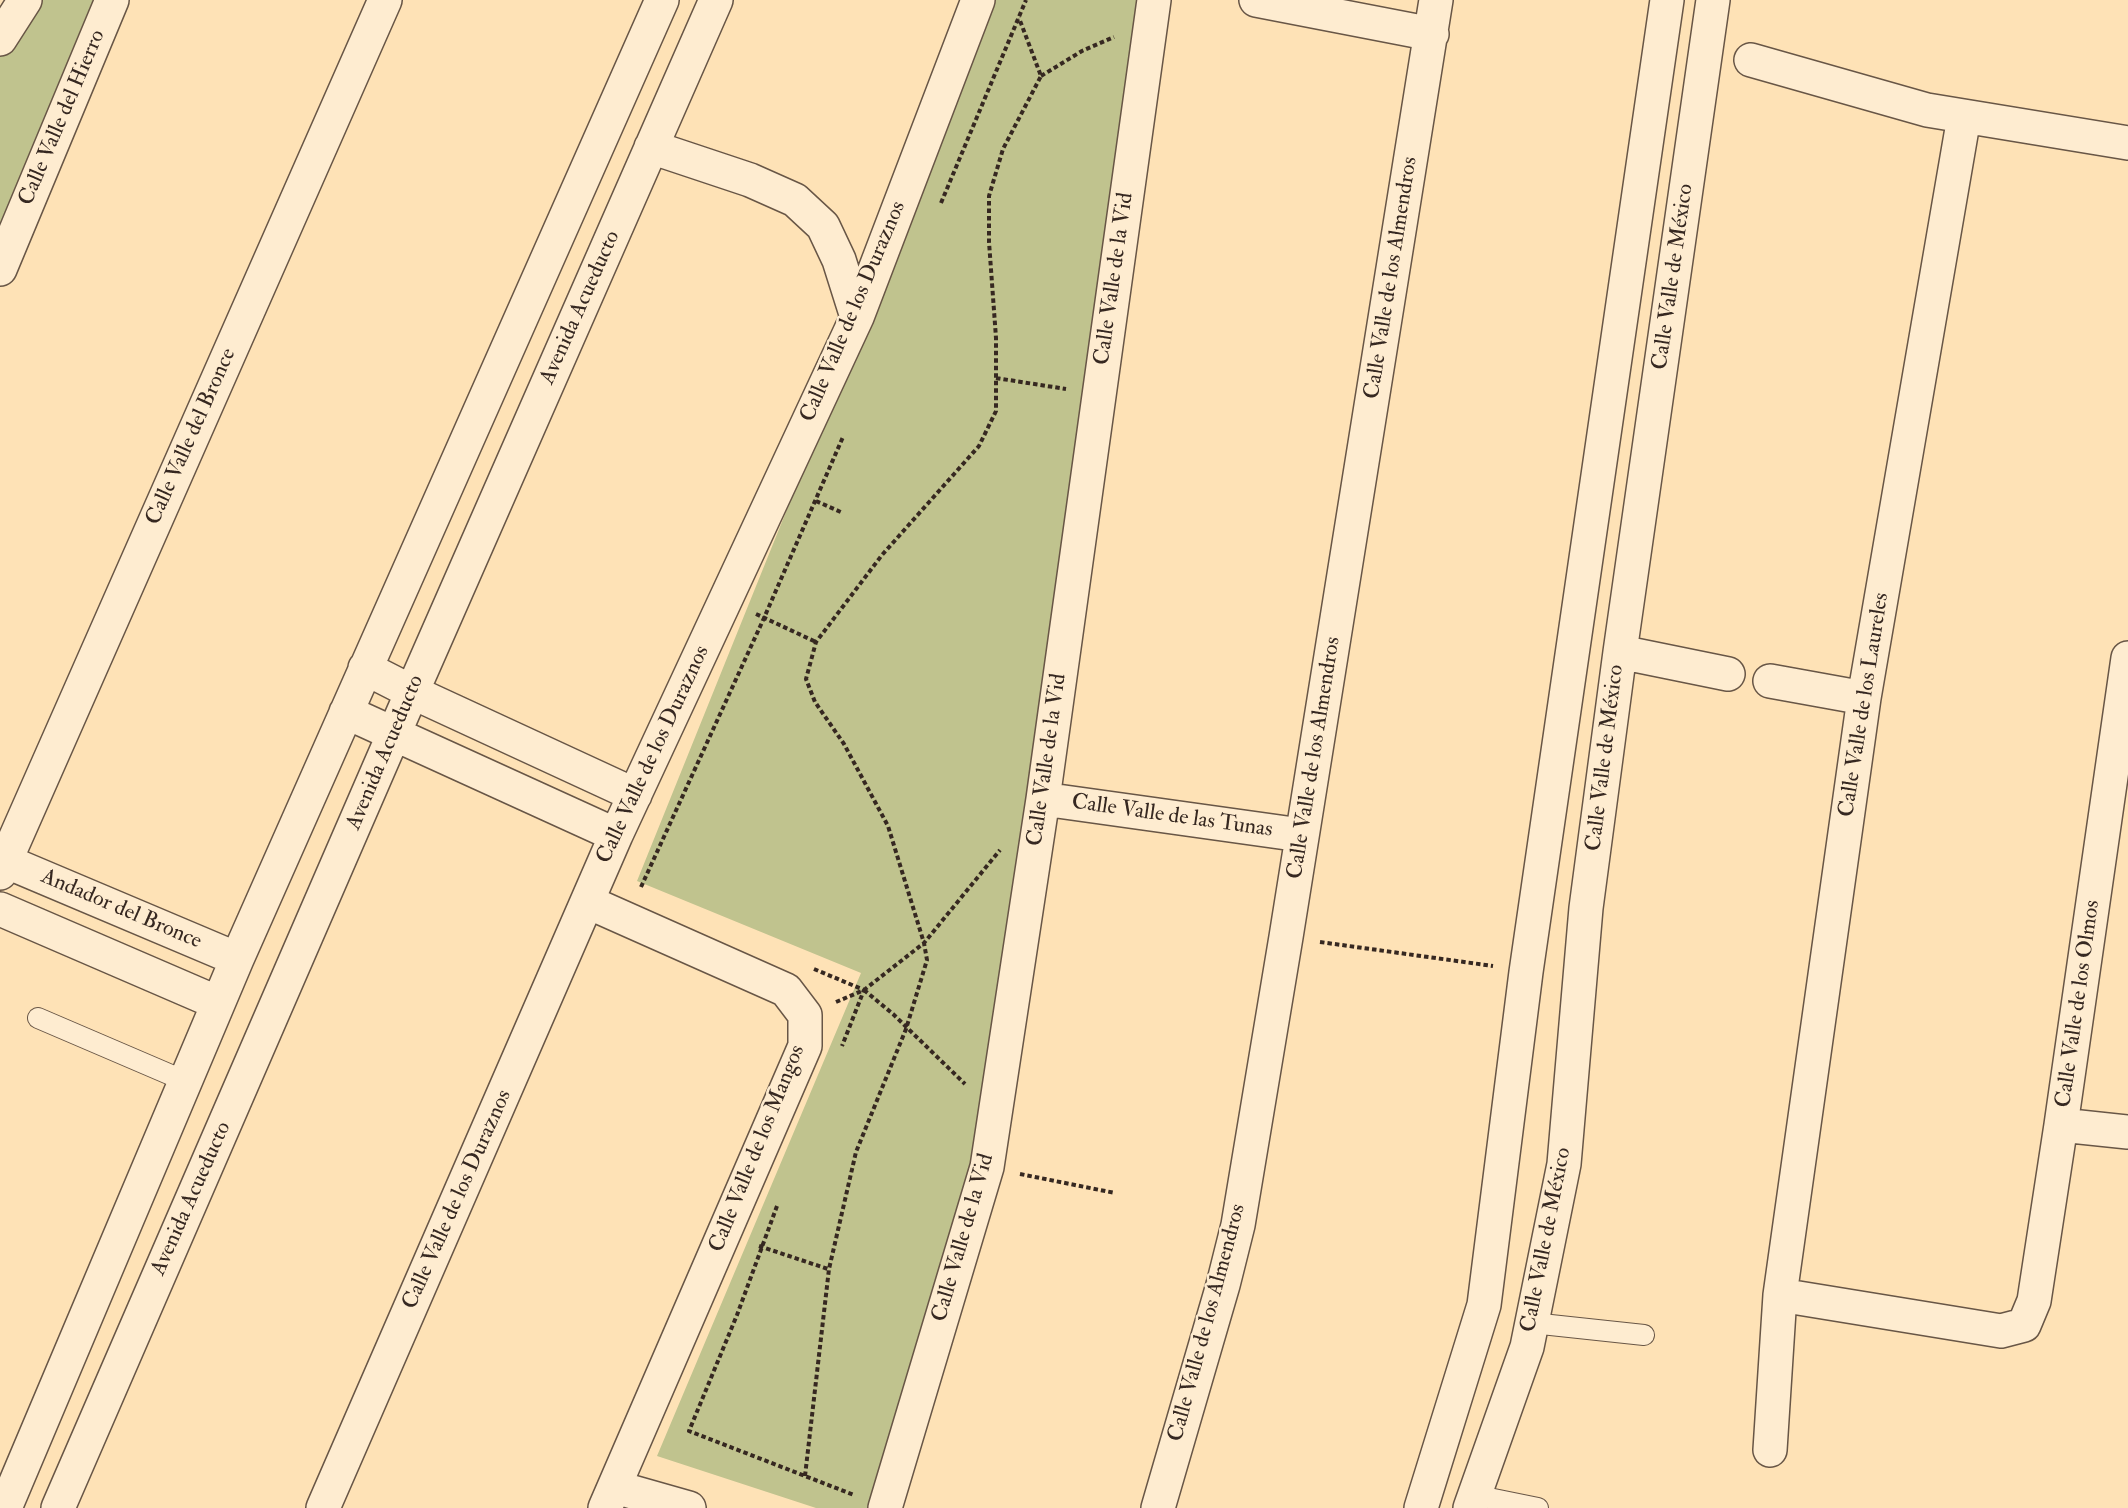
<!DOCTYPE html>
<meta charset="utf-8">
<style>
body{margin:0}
canvas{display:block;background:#fee2b6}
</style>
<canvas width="2128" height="1508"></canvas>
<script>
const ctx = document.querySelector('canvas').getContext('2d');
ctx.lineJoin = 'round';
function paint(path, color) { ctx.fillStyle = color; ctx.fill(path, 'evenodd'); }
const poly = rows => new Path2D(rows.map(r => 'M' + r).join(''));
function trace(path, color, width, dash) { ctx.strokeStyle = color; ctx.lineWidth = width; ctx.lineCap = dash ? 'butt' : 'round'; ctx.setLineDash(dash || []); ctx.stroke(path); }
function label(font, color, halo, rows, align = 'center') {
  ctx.font = font + ' "IM FELL Double Pica",serif'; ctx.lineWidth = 5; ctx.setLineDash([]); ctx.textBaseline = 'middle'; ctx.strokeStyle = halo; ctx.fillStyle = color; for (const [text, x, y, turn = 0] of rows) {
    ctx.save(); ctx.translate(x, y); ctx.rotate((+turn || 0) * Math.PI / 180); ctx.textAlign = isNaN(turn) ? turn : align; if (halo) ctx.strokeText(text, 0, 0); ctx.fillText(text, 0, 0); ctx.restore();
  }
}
const green = poly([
 [37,0,93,0,0,224,0,57],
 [996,0,1136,0,1143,2,1032,785,971,1160,876,1508,816,1508,657,1456,861,973,637,881,859,331]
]);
const path = poly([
 [1041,76,1082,51,1114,37],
 [941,203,1026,0],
 [996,378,1066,389],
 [816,501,843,513],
 [756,614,816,642],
 [641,887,764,618,843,437],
 [1320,942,1493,966],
 [814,969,864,990,842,1046],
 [864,990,893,1014,965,1084],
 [836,1002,864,990,924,943,1000,850],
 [1020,1174,1115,1193],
 [777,1206,737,1315,689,1431,854,1495],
 [759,1246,828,1269],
 [805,1476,829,1269,856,1152,906,1029,927,960,924,943,888,826,844,744,815,702,806,679,816,642,882,555,979,446,996,411,996,338,989,242,989,196,1003,149,1041,76,1019,18]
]);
const lane = poly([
 [38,1018,185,1081],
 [1532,1323,1644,1335],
 [1474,1495,1538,1508]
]);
const street = poly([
 [1256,0,1432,34],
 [0,39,25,0],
 [1751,60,1927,110,2128,143],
 [651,147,750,180,795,200,823,226,839,260,857,317],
 [0,269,112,0],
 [1620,652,1728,674],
 [365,668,412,692,635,795],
 [1770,681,1864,698],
 [346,712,616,835],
 [1043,799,1301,835],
 [5,861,237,959],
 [0,873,385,0],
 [588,902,786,990,805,1015,805,1046,605,1508],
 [0,909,218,1003],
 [2061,1125,2128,1132],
 [1780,1295,2001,1331,2024,1325,2034,1301,2061,1125,2128,658],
 [1770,1450,1780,1295,1864,698,1964,117],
 [615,1487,689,1508],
 [5,1508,237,959,662,0],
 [58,1508,412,692,716,0],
 [323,1508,616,835,857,317,978,0],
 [885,1508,987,1167,1043,799,1154,0],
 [1158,1508,1223,1285,1238,1225,1286,937,1436,0],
 [1421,1508,1484,1305,1526,972,1667,0],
 [1470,1508,1527,1347,1564,1164,1586,908,1620,652,1713,0]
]);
const streetNames = [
 ["Calle Valle del Hierro",63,118,-67],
 ["Calle Valle de México",1674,277,-82],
 ["Calle Valle de los Almendros",1392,278,-81],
 ["Calle Valle de la Vid",1115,279,-82],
 ["Avenida Acueducto",581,308,-66],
 ["Calle Valle de los Duraznos",854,312,-67],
 ["Calle Valle del Bronce",192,437,-66],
 ["Calle Valle de los Laureles",1865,705,-81],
 ["Avenida Acueducto",386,753,-67],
 ["Calle Valle de los Duraznos",654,755,-65],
 ["Calle Valle de los Almendros",1315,758,-81],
 ["Calle Valle de México",1606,758,-83],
 ["Calle Valle de la Vid",1048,760,-82],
 ["Calle Valle de las Tunas",1172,817,8],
 ["Andador del Bronce",121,910,23],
 ["Calle Valle de los Olmos",2079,1004,-82],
 ["Calle Valle de los Mangos",758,1149,-68],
 ["Avenida Acueducto",192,1199,-66],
 ["Calle Valle de los Duraznos",458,1200,-66],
 ["Calle Valle de la Vid",964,1238,-74],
 ["Calle Valle de México",1547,1240,-79],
 ["Calle Valle de los Almendros",1208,1323,-75]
];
paint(green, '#c0c38e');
trace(lane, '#685646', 22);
trace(street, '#685646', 36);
trace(path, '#362821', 4, [4.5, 3]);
trace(lane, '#feecd0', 20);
trace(street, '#feecd0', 33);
label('22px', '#362821', '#feecd0', streetNames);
</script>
